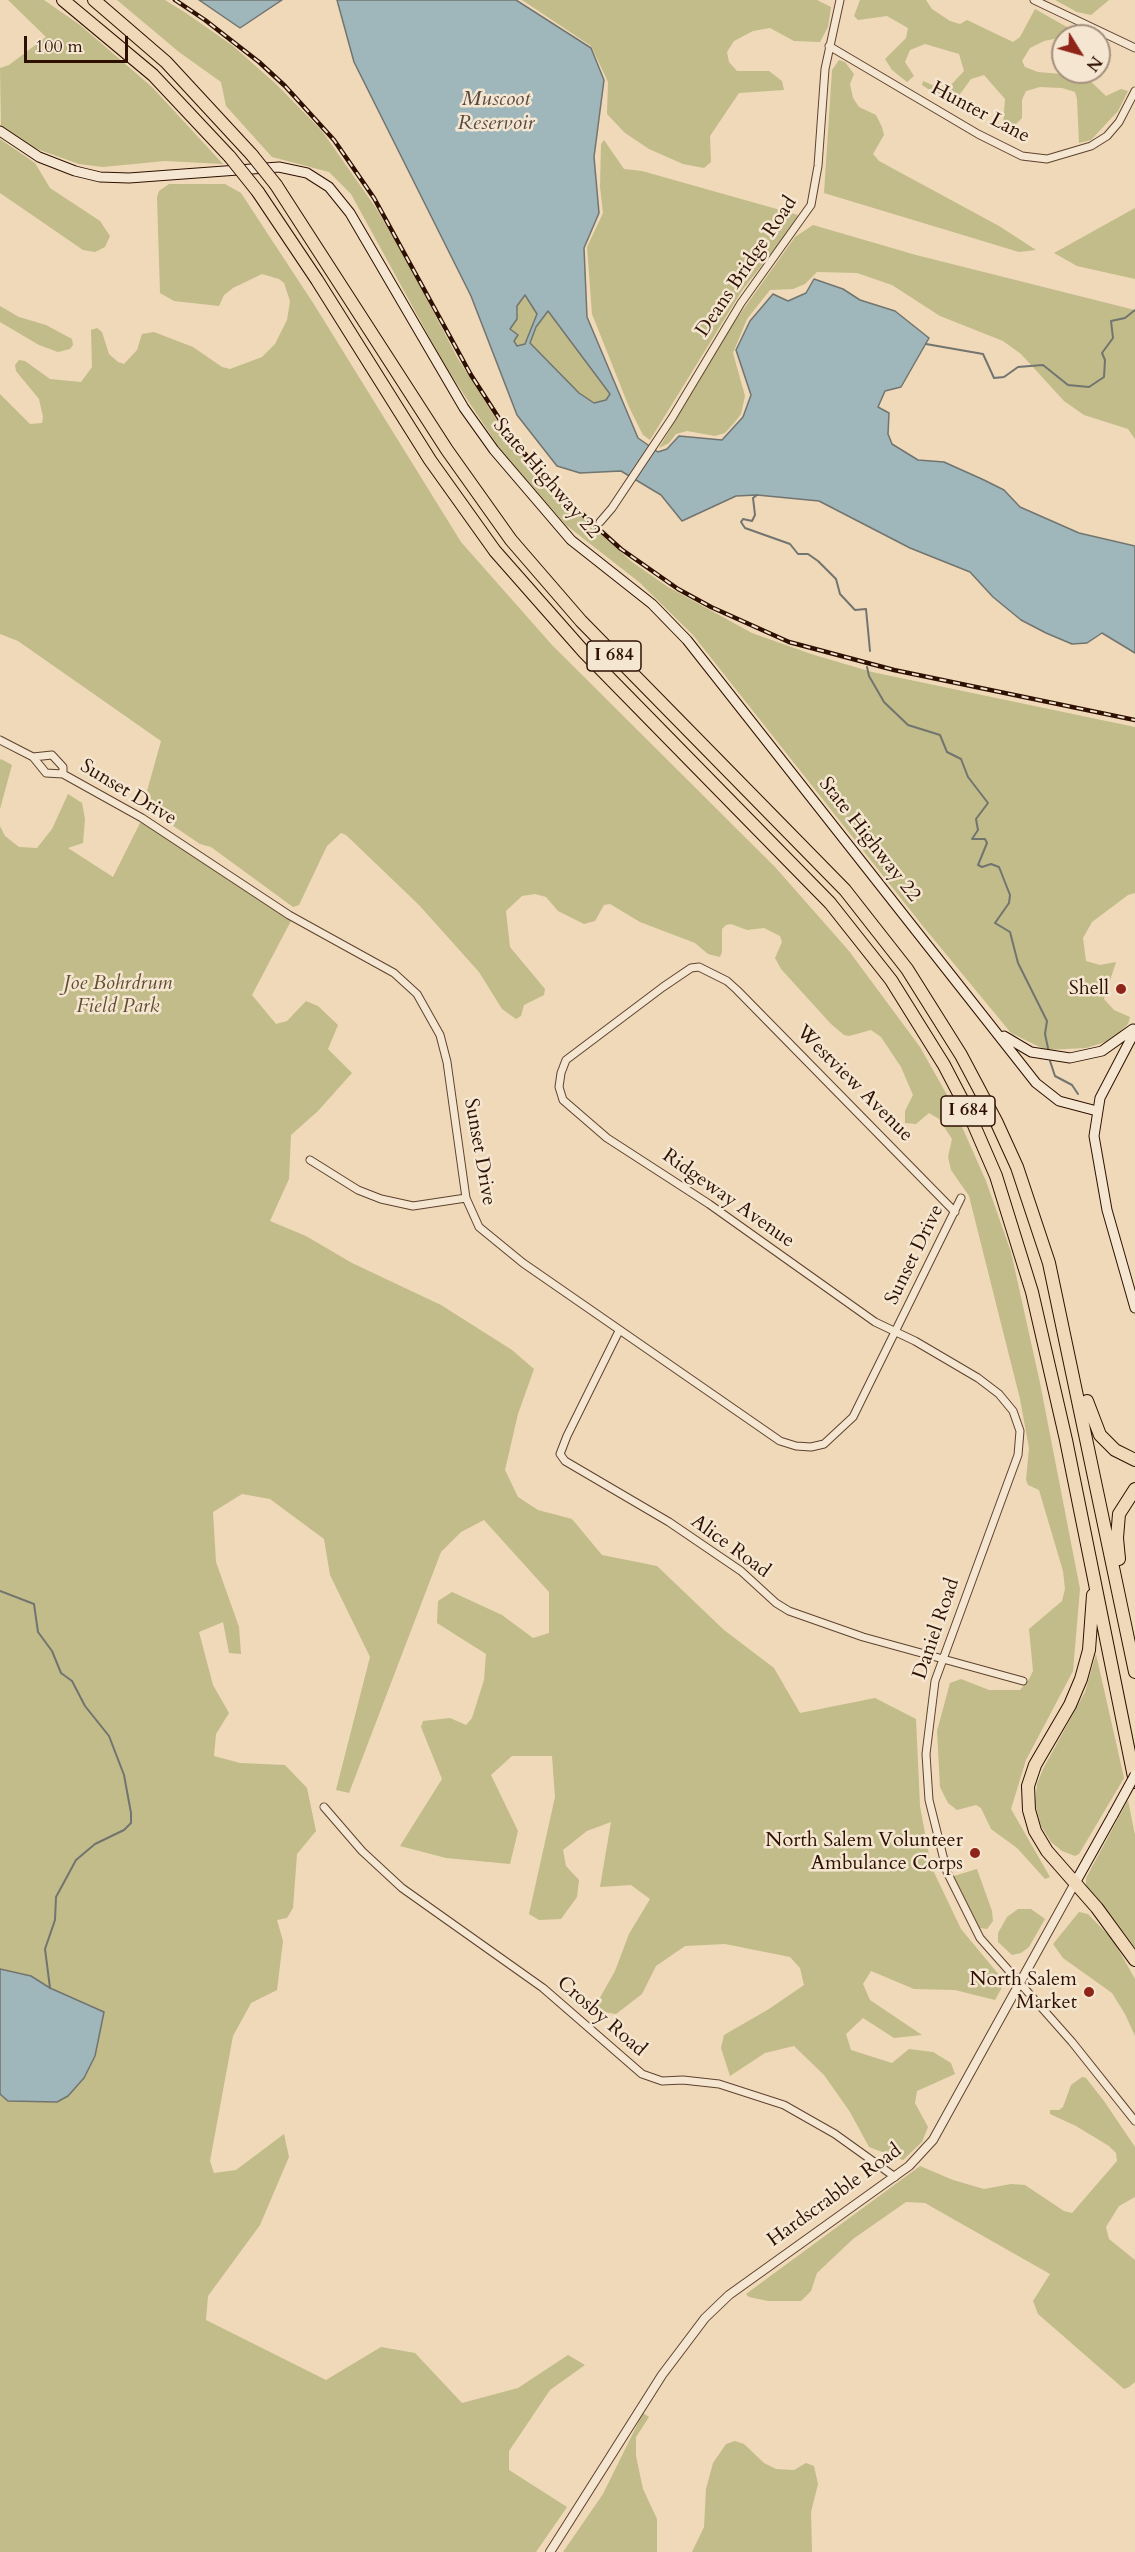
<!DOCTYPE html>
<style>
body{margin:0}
#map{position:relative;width:1135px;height:2552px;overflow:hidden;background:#efd9b8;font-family:Cardo,serif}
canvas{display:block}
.north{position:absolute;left:1051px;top:24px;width:60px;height:60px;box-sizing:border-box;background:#f5e6d1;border:2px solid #a5907d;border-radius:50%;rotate:127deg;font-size:16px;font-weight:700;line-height:24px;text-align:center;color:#2e1000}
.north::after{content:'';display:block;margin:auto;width:21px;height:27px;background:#8f2418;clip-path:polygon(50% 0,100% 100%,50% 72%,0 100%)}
.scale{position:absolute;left:24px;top:36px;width:104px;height:27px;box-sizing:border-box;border:3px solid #2e1000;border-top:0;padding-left:8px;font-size:18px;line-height:21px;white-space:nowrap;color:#2e1000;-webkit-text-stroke:4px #f5e6d1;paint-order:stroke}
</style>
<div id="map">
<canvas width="1135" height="2552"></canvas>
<div class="north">N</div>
<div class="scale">100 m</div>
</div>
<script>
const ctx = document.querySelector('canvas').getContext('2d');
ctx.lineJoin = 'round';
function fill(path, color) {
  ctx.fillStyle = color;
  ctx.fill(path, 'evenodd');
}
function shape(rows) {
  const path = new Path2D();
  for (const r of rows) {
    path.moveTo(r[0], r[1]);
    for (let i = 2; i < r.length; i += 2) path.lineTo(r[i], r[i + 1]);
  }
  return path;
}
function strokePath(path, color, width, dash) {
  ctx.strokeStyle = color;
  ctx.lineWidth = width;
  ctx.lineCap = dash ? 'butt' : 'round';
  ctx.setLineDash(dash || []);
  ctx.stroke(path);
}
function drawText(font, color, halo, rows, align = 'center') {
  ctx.font = font + ' Cardo,serif';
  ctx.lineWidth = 5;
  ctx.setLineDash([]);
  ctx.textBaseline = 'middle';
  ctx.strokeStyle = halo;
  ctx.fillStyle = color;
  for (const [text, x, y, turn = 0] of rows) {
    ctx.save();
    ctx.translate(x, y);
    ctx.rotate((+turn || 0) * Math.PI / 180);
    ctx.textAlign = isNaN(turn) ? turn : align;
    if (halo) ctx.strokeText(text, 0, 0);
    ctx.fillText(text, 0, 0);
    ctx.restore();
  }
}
const green = shape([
 [8,0,44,0,80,25,152,87,223,164,165,161,103,167,79,164,34,148,1,126,0,68,9,65,46,37],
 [117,0,165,0,186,13,233,46,276,84,322,131,376,208,408,263,458,359,505,433,553,492,632,562,668,587,752,633,811,654,872,672,1135,727,1135,893,1128,895,1092,922,1083,938,1086,961,1100,965,1116,962,1104,999,1114,1010,1130,1017,1128,1024,1112,1040,1086,1048,1046,1050,1011,1033,922,925,693,635,639,582,566,525,502,452,445,366,351,194,329,172,272,157,226,106,221,82,179,52],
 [522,0,817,0,831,7,828,27,820,42,794,41,770,28,753,31,734,41,727,52,729,62,737,71,769,71,782,81,784,90,739,93,710,136,711,162,704,168,683,164,649,149,625,133,607,114,608,82,591,46],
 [860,0,926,0,932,9,950,21,960,24,967,20,1013,42,1020,37,1035,9,1074,31,1073,35,1044,41,1030,48,1022,61,1025,67,1038,72,1085,76,1106,96,1121,89,1128,91,1118,111,1091,140,1079,143,1077,99,1075,92,1062,88,1040,87,1026,91,1022,100,1022,118,1011,129,1003,124,1005,99,984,75,971,79,952,105,922,85,923,81,937,87,950,86,964,71,959,54,925,44,910,50,905,62,914,76,907,82,892,70,885,59,906,38,908,28,887,16,858,20,854,16],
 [1055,0,1109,0,1091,15,1077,12],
 [839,60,845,62,854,74,850,84,853,98,859,107,876,115,882,127,884,135,873,154,879,161,999,226,1036,250,1019,252,824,193,832,70],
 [0,139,35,163,50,188,100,221,110,236,105,247,95,252,83,250,0,193],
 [604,140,624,169,642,171,798,215,787,234,743,289,650,440,643,435,629,407,592,314,587,247,603,213,600,187,601,144],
 [169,184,225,184,241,193,315,306,461,542,552,645,775,867,849,951,920,1047,951,1102,986,1181,1011,1252,1040,1383,1080,1589,1073,1671,1026,1760,1011,1809,1050,1877,1045,1879,1017,1848,991,1829,981,1808,976,1805,957,1810,948,1803,940,1787,937,1731,950,1683,961,1679,989,1690,1020,1690,1028,1681,1033,1671,1029,1629,1062,1601,1065,1589,1063,1571,1039,1490,1028,1485,1026,1480,1029,1448,1020,1399,969,1196,951,1170,948,1157,952,1139,939,1119,929,1113,916,1124,905,1123,905,1111,913,1095,901,1067,881,1037,871,1030,849,1036,844,1035,831,1024,781,969,775,958,782,942,780,936,764,928,747,930,731,924,726,925,722,929,722,952,720,957,708,954,695,943,640,922,610,904,604,905,595,921,584,924,558,911,546,897,535,894,522,896,506,911,510,947,545,989,544,995,524,1005,521,1016,516,1019,502,1009,479,972,419,905,346,835,341,833,327,846,299,905,293,907,211,847,200,844,166,821,144,802,161,741,18,641,0,634,0,394,30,424,42,423,43,417,39,399,16,371,15,365,19,360,25,361,50,379,81,382,92,367,91,330,97,328,102,332,109,354,118,362,124,364,137,350,142,334,154,332,193,347,222,367,230,369,262,357,275,344,287,320,290,301,284,283,279,279,262,274,233,288,224,295,219,306,174,301,160,293,157,197,159,191],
 [1135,208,1135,279,1077,266,1054,253],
 [813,225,916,255,1135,310,1135,439,1128,429,1084,415,1064,401,1021,354,1003,341,940,316,892,285,857,273,817,272,805,284,793,289,770,290,747,319,733,353,745,396,741,414,734,423,725,433,715,436,687,431,676,434,669,443,659,448,735,321,795,237],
 [525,295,537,314,525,344,517,346,510,329,518,312,517,306],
 [0,306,19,317,46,325,72,339,73,345,70,349,58,352,39,345,0,322],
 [548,311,610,394,606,400,594,403,579,393,530,343,536,327],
 [1,759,12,765,0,809,0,760],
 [68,794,82,803,85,819,83,843,68,848,113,877,141,821,292,919,252,995,276,1024,287,1021,306,1001,318,1006,338,1025,328,1049,352,1073,318,1111,291,1135,289,1179,270,1221,306,1236,352,1263,441,1305,512,1350,534,1369,518,1414,505,1470,518,1497,538,1510,572,1519,602,1555,657,1566,724,1630,774,1668,800,1713,875,1698,916,1719,920,1806,931,1866,961,1929,1005,1982,995,2000,955,1990,914,1989,871,1971,863,1984,870,2000,922,2035,894,2038,863,2018,846,2034,851,2050,892,2063,909,2049,933,2052,951,2063,955,2074,917,2091,915,2103,928,2127,922,2142,903,2160,869,2147,850,2112,824,2075,794,2046,765,2053,730,2076,721,2048,724,2035,769,2009,804,1985,800,1968,790,1957,725,1944,685,1946,656,1966,642,1994,616,2014,593,2010,615,1971,629,1934,650,1899,631,1885,600,1887,611,1822,587,1831,563,1850,566,1866,579,1880,577,1897,561,1919,539,1920,529,1914,555,1797,552,1756,512,1756,491,1775,518,1831,510,1864,446,1858,400,1846,442,1779,421,1727,423,1721,450,1718,466,1725,472,1718,484,1680,486,1654,437,1623,438,1601,452,1592,502,1615,533,1638,549,1633,549,1592,484,1520,461,1532,441,1552,349,1793,336,1790,370,1657,330,1575,324,1539,270,1499,242,1494,213,1512,216,1562,239,1627,241,1654,229,1653,223,1622,199,1632,213,1685,229,1713,216,1734,214,1756,240,1763,285,1765,307,1788,316,1831,297,1854,293,1908,287,1918,277,1920,283,1941,277,1990,251,2003,233,2036,210,2161,214,2173,236,2170,284,2134,289,2157,260,2225,208,2296,206,2320,326,2380,381,2347,415,2353,462,2403,518,2388,568,2355,585,2365,550,2390,509,2451,509,2470,567,2507,536,2552,0,2552,0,826,5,836,19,847,37,848,52,829],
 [1096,1654,1124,1778,1079,1854,1075,1856,1062,1851,1051,1842,1041,1826,1035,1803,1037,1784,1043,1769,1085,1692],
 [1128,1800,1135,1835,1135,1951,1113,1919,1086,1889,1086,1878],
 [977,1869,992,1911,993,1921,987,1929,980,1928,954,1876],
 [1018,1909,1031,1909,1045,1919,1029,1947,1021,1953,1012,1955,998,1942,998,1933,1007,1917],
 [1079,1912,1088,1914,1113,1940,1135,1979,1135,2036,1125,2014,1112,1993,1063,1958,1053,1944],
 [1082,2077,1086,2078,1104,2101,1135,2147,1135,2197,1119,2206,1106,2227,1109,2239,1135,2260,1135,2382,1129,2387,1124,2389,1038,2314,1033,2301,1050,2274,925,2203,906,2202,853,2239,817,2273,811,2291,801,2301,768,2301,749,2297,746,2294,920,2166,953,2180,984,2189,1011,2184,1025,2185,1064,2211,1072,2213,1117,2161,1116,2153,1109,2146,1076,2126,1050,2114,1050,2110,1059,2110,1063,2107,1071,2085],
 [643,2413,649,2417,636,2437,636,2456,643,2489,657,2519,657,2552,563,2552,603,2494],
 [735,2441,744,2444,764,2463,776,2469,794,2470,806,2463,814,2466,818,2484,811,2512,812,2552,692,2552,704,2527,706,2489,713,2463,726,2444]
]);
const water = shape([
 [199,0,282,0,240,28,199,0],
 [337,0,516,0,591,48,604,80,594,157,599,213,584,248,587,317,638,438,658,452,667,449,679,436,722,440,743,417,751,395,736,350,750,321,773,294,788,301,806,293,814,279,843,289,860,300,895,311,929,338,901,387,885,391,878,407,889,413,888,434,892,444,918,460,944,462,984,480,1004,490,1020,507,1079,533,1135,546,1135,653,1102,633,1087,643,1072,644,1046,633,1021,620,993,597,970,572,910,548,819,501,757,495,736,496,682,521,661,495,621,471,580,473,557,466,517,415,471,296,354,62,337,0],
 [525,295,537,314,525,344,517,346,514,341,518,335,510,329,517,319,517,306,525,295],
 [548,311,610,394,606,400,594,403,579,393,530,343,536,327,548,311],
 [0,1969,31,1976,50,1988,104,2012,95,2056,84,2078,68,2096,57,2102,8,2101,0,2094,0,1969]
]);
const stream = shape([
 [926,344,983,354,994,378,1004,377,1018,367,1043,365,1068,385,1089,387,1104,377,1105,360,1102,353,1113,338,1111,321,1125,318,1135,310],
 [757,495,753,498,755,515,752,521,743,519,741,522,745,528,790,544,798,554,808,554,818,561,836,579,840,594,855,610,866,609,870,651],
 [867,667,869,676,884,702,908,725,940,735,947,752,961,759,968,777,988,803,976,819,978,830,972,839,985,839,987,843,978,865,982,867,991,864,999,867,1010,895,1009,903,995,923,1010,932,1018,963,1047,1021,1045,1034,1049,1053],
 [1050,1061,1055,1076,1072,1085,1078,1094],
 [0,1591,34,1604,38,1632,52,1651,61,1673,72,1681,85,1706,109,1736,124,1775,131,1813,131,1823,124,1830,95,1844,76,1860,56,1897,55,1920,45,1949,50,1988]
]);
const minor = shape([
 [1034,0,1135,48],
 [829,46,978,134,1022,156,1047,159,1091,146,1107,136,1119,122,1135,91],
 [600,522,612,508,672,418,741,303,811,205,818,166,825,69,840,0],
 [0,740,33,757,52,755,63,767,63,774,142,818,289,915,394,973,417,994,440,1035,447,1062,466,1198,479,1227,523,1263,780,1441,796,1446,811,1447,824,1444,853,1417,961,1198],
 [33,757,46,773,63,774],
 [310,1160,358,1190,381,1199,413,1206,466,1198],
 [955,1212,737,990,727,981,699,967,691,968,663,987,566,1060,561,1073,559,1087,563,1100,607,1138,709,1204,875,1322,915,1341,978,1378,999,1394,1013,1411,1020,1431,1018,1455,935,1681,926,1754,929,1800,947,1872,980,1938,1072,2042,1135,2121],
 [619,1331,567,1436,560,1454,565,1461,669,1522,741,1571,776,1603,789,1611,863,1637,1023,1681],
 [324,1807,362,1851,402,1888,543,1988,642,2074,662,2081,683,2080,719,2084,784,2105,835,2134,895,2177]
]);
const tertiary = shape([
 [550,2552,662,2375,705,2318,729,2295,909,2166,933,2140,1075,1883]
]);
const secondary = shape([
 [0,131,39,157,75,171,100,177,129,178,279,167,307,173,329,187,350,213,464,408,494,450,571,540,652,604,687,640,1036,1083,1059,1101,1097,1111],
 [1135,1031,1100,1098,1094,1136,1107,1210,1135,1308],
 [1004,1036,1031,1052,1070,1058,1102,1051,1133,1029],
 [1075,1883,1113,1815]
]);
const motorway = shape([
 [63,0,153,75,230,157],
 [94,0,166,62,252,155],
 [276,185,447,450,511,540,581,621,845,890,907,969,961,1055,996,1121,1017,1167,1049,1263,1135,1672],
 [258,192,317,280,430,460,495,551,584,652,830,903,891,980,944,1065,967,1109,996,1176,1032,1292,1066,1440,1135,1782],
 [1087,1401,1100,1435,1115,1450,1135,1460],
 [1119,1559,1117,1538,1119,1514,1135,1489],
 [1093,1595,1089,1650,1081,1679,1070,1705,1035,1765,1028,1786,1029,1810,1035,1831,1047,1851,1097,1908,1135,1960]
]);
const rail = shape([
 [175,0,205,20,259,62,285,86,334,140,374,198,471,375,511,437,552,487,621,549,678,589,711,607,789,642,894,670,1135,720]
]);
const secondaryBridge = shape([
 [1113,1815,1135,1775]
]);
const motorwayBridge = shape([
 [252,155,276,185],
 [230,157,258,192]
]);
const markers = [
 [1121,989,6,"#8f2418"],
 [975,1853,6,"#8f2418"],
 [1089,1992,6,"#8f2418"]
];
const shields = [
 [614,656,54],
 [968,1111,54]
];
const shieldNames = [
 ["I 684",614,656],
 ["I 684",968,1111]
];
const streetNames = [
 ["Hunter Lane",980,113,28],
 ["Deans Bridge Road",747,267,-56],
 ["State Highway 22",546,479,49],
 ["Sunset Drive",128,793,31],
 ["State Highway 22",869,840,52],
 ["Westview Avenue",854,1084,45],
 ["Sunset Drive",479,1152,80],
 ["Ridgeway Avenue",728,1199,35],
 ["Sunset Drive",915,1255,-64],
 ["Alice Road",730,1547,36],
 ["Daniel Road",937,1629,-71],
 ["Crosby Road",601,2017,41],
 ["Hardscrabble Road",835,2196,-36]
];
const parkNames = [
 ["Joe Bohrdrum",118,984],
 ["Field Park",118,1007]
];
const poiNames = [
 ["Shell",1109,989],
 ["North Salem Volunteer",963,1841],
 ["Ambulance Corps",963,1864],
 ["North Salem",1077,1980],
 ["Market",1077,2003]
];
const waterNames = [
 ["Muscoot",496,100],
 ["Reservoir",496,124]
];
fill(green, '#c1bc89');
fill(water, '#9fb7ba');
strokePath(water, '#727470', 1.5);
strokePath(stream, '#727470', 2);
strokePath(minor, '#5e422e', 9);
strokePath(tertiary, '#5e422e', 10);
strokePath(secondary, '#2e1000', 11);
strokePath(motorway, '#2e1000', 14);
strokePath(minor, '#f5e6d1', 7);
strokePath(tertiary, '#f5e6d1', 8);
strokePath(secondary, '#f5e6d1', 9);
strokePath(motorway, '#efd9b8', 12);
strokePath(rail, '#2e1000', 4.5);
strokePath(rail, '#f5e6d1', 2, [7]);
strokePath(secondaryBridge, '#2e1000', 11, []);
strokePath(motorwayBridge, '#2e1000', 14, []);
strokePath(secondaryBridge, '#f5e6d1', 9);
strokePath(motorwayBridge, '#efd9b8', 12);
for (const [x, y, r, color] of markers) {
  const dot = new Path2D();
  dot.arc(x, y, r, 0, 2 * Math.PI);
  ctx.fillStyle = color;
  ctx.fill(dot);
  strokePath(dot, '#f5e6d1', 2);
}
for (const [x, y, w] of shields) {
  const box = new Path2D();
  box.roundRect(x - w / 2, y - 15, w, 30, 4.5);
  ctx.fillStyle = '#f5e6d1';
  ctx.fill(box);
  strokePath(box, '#2e1000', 1.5);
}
drawText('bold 18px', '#2e1000', null, shieldNames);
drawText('20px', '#2e1000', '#f5e6d1', streetNames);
drawText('italic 20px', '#614c30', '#f5e6d1', parkNames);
drawText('20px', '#2e1000', '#f5e6d1', poiNames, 'right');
drawText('italic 21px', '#564a41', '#f5e6d1', waterNames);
</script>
